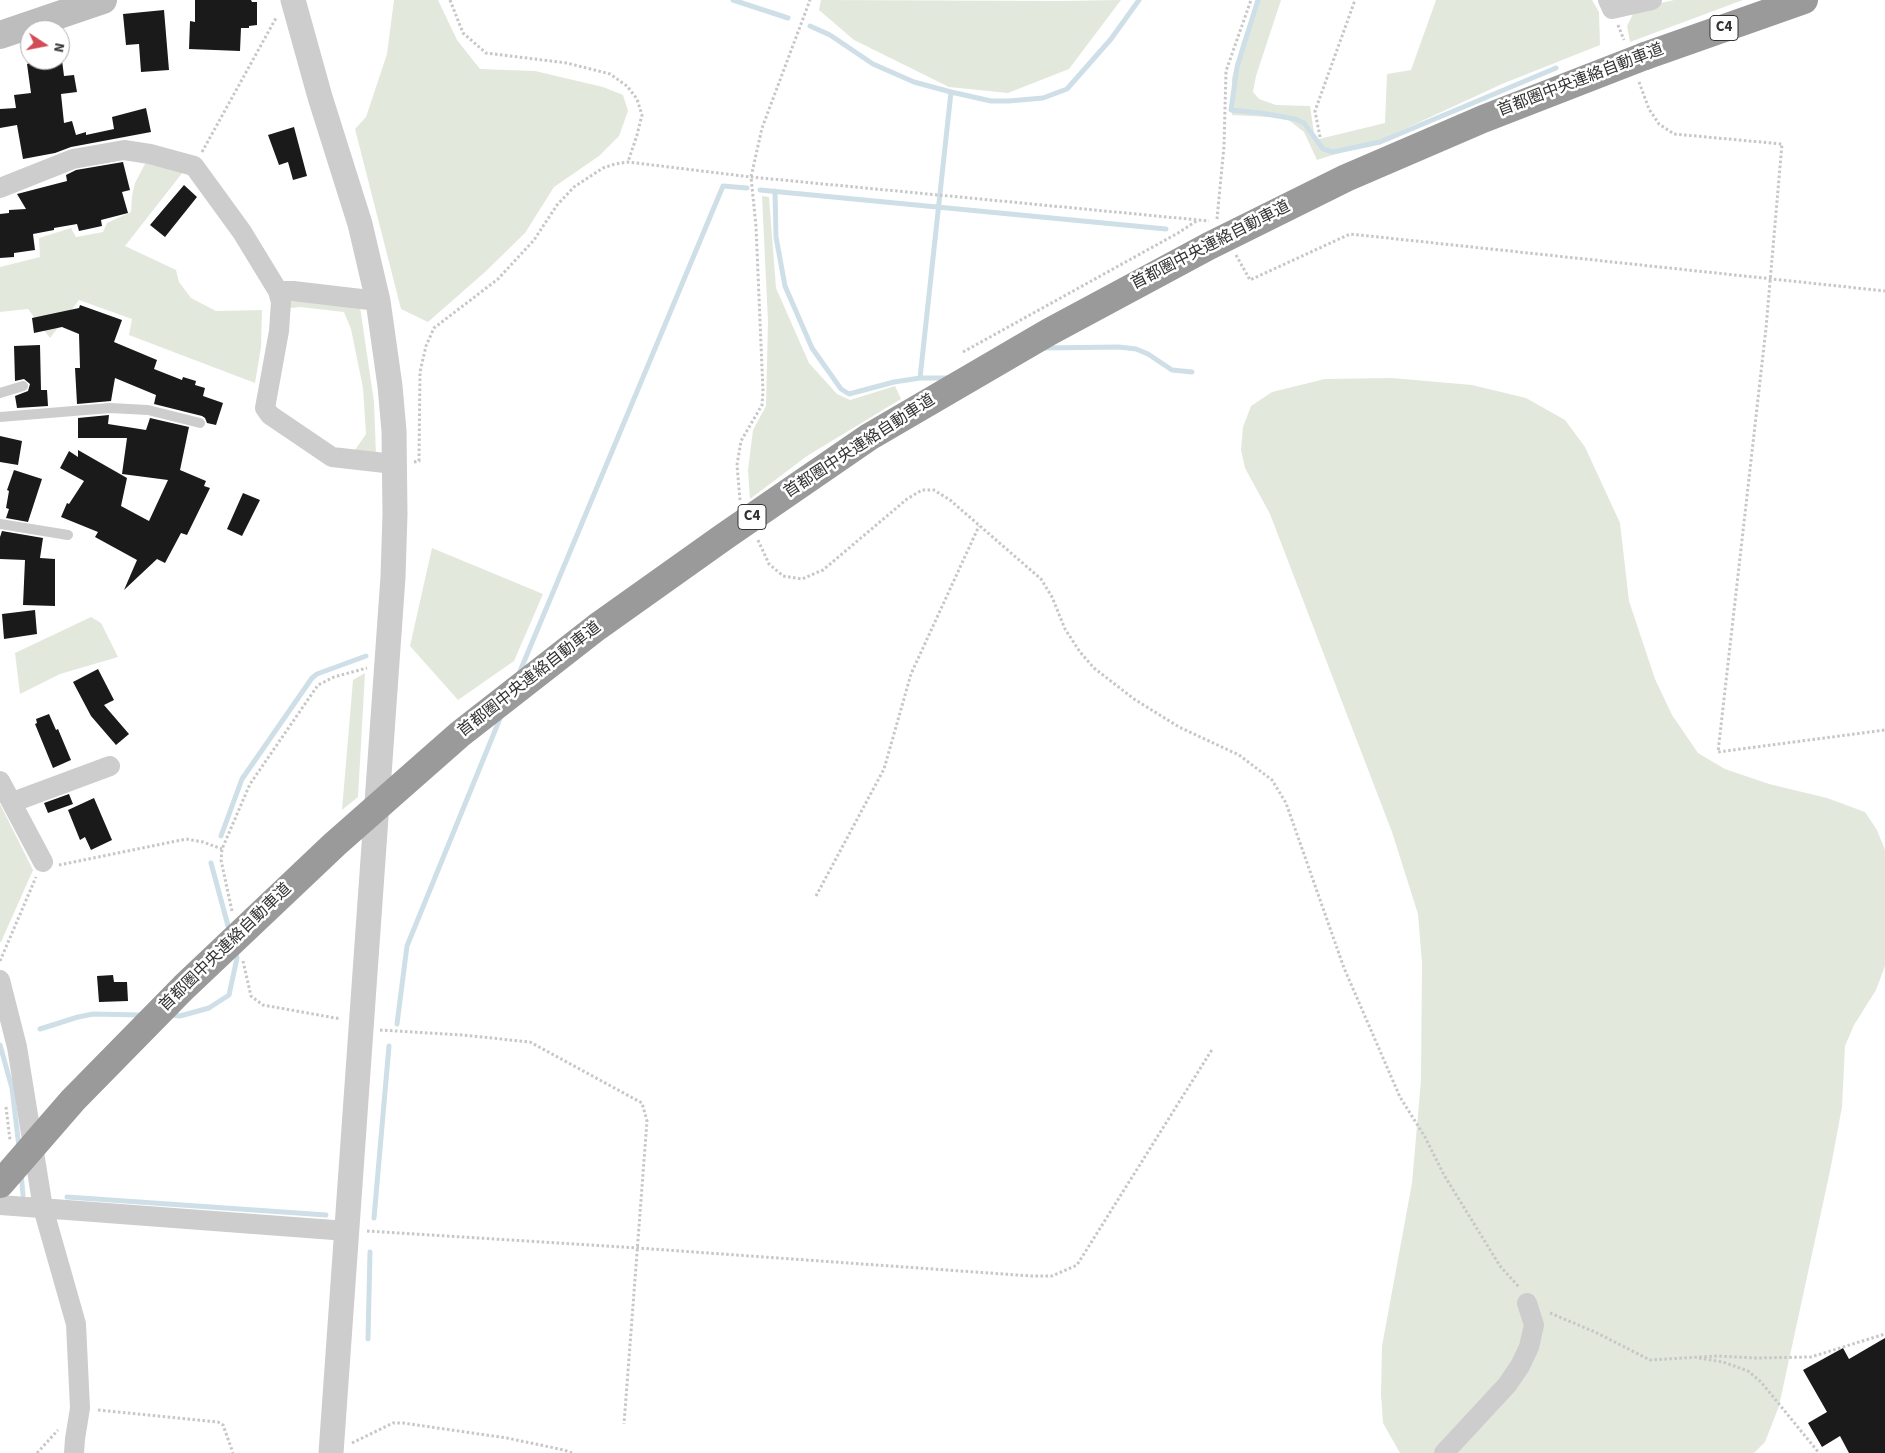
<!DOCTYPE html>
<meta charset="utf-8">
<style>
body{margin:0}
#map{position:relative;width:1885px;height:1453px;overflow:hidden;background:#fff;font-family:"Source Sans 3",sans-serif}
canvas{display:block}
.north{position:absolute;left:20px;top:20px;width:50px;height:50px;box-sizing:border-box;background:#fff;border:1px solid #adadad;border-radius:50%;rotate:101deg;font-size:14px;font-weight:700;line-height:20px;text-align:center;color:#333}
.north::after{content:'';display:block;margin:auto;width:18px;height:22px;background:#d24c55;clip-path:polygon(50% 0,100% 100%,50% 72%,0 100%)}
</style>
<div id="map">
<canvas width="1885" height="1453"></canvas>
<div class="north">N</div>
</div>
<script>
const ctx = document.querySelector('canvas').getContext('2d');
ctx.lineJoin = 'round';
function fill(path, color) {
  ctx.fillStyle = color;
  ctx.fill(path, 'evenodd');
}
function shape(rows) {
  const path = new Path2D();
  for (const r of rows) {
    path.moveTo(r[0], r[1]);
    for (let i = 2; i < r.length; i += 2) path.lineTo(r[i], r[i + 1]);
  }
  return path;
}
function strokePath(path, color, width, dash) {
  ctx.strokeStyle = color;
  ctx.lineWidth = width;
  ctx.lineCap = dash ? 'butt' : 'round';
  ctx.setLineDash(dash || []);
  ctx.stroke(path);
}
function drawText(font, color, halo, rows, align = 'center') {
  ctx.font = font + ' "Source Sans 3","Noto Sans JP",sans-serif';
  ctx.lineWidth = 5;
  ctx.setLineDash([]);
  ctx.textBaseline = 'middle';
  ctx.strokeStyle = halo;
  ctx.fillStyle = color;
  for (const [text, x, y, turn = 0] of rows) {
    ctx.save();
    ctx.translate(x, y);
    ctx.rotate((+turn || 0) * Math.PI / 180);
    ctx.textAlign = isNaN(turn) ? turn : align;
    if (halo) ctx.strokeText(text, 0, 0);
    ctx.fillText(text, 0, 0);
    ctx.restore();
  }
}
const green = shape([
 [394,0,438,0,457,40,480,69,535,71,603,87,623,95,628,111,619,136,599,156,554,187,525,233,485,272,428,322,401,309,355,129,366,117,387,54],
 [821,0,1060,1,1121,0,1069,69,1008,93,949,87,854,40,819,10],
 [1257,0,1281,0,1256,76,1253,92,1259,99,1276,105,1310,106,1315,140,1385,123,1387,74,1411,70,1436,0,1592,0,1599,12,1600,45,1502,84,1385,138,1317,160,1304,132,1286,118,1232,115,1232,78,1242,42],
 [1674,0,1743,0,1630,42,1627,26,1634,12,1643,7],
 [146,162,183,172,125,246,176,270,179,282,191,298,216,311,262,310,261,347,255,383,129,335,132,319,79,300,50,338,28,309,0,312,0,267,40,257,39,238,71,228,76,237,103,232,107,223,131,212,132,196,135,183],
 [762,196,769,197,776,288,809,363,837,394,850,400,895,386,901,399,807,456,750,499,748,470,753,430,766,406,768,322],
 [293,296,360,307,374,402,376,455,355,450,366,434,363,388,351,329,344,312,300,307,292,308,287,305],
 [1392,378,1472,385,1526,398,1565,420,1585,447,1620,523,1629,601,1655,679,1672,715,1698,753,1725,769,1769,784,1827,798,1865,812,1877,830,1885,850,1885,966,1876,990,1854,1025,1845,1046,1842,1107,1830,1171,1779,1406,1765,1442,1754,1453,1400,1453,1383,1423,1381,1394,1382,1346,1412,1183,1421,1080,1422,963,1418,914,1392,832,1270,514,1245,468,1241,450,1243,427,1251,406,1272,392,1325,379],
 [432,548,543,594,514,661,458,700,410,646],
 [91,617,101,623,118,657,60,674,20,694,15,653],
 [365,673,358,797,342,810,353,680],
 [0,804,33,870,1,942,0,942]
]);
const stream = shape([
 [733,0,788,18],
 [1258,0,1237,67,1231,110,1261,113,1295,119,1304,123,1323,149,1333,152,1380,142,1556,68],
 [810,26,830,35,873,64,914,82,951,92,991,101,1009,101,1043,98,1067,89,1111,39,1139,0],
 [760,190,1166,229],
 [775,191,776,237,785,286,812,348,841,389,849,394,894,382,920,378,949,378],
 [1041,348,1119,347,1136,349,1148,354,1172,370,1192,372],
 [920,378,951,92],
 [518,676,723,186,747,188],
 [221,836,242,779,312,678,317,674,366,656],
 [211,863,230,933],
 [170,1015,180,1016,209,1008,229,995,237,958,235,950],
 [397,1024,407,946,501,716],
 [40,1029,78,1017,93,1014,142,1015],
 [0,1045,12,1088,19,1147],
 [21,1173,23,1195],
 [67,1197,326,1215],
 [374,1218,389,1046],
 [368,1339,370,1252]
]);
const building = shape([
 [195,0,251,0,252,2,257,2,257,25,249,26,249,28,241,28,240,51,189,49,190,21,195,22],
 [164,10,169,70,141,72,139,44,126,45,123,14],
 [32,60,62,60,64,76,74,75,77,92,61,94,64,123,72,121,76,135,86,132,86,135,114,129,112,117,146,108,151,132,71,147,55,153,23,159,17,125,0,128,0,109,16,108,14,95,31,93,27,64,32,62],
 [294,127,307,176,293,180,288,162,279,165,268,135],
 [123,162,130,190,122,192,128,213,101,220,102,226,79,231,77,224,54,228,54,230,33,234,35,250,14,253,14,257,0,258,0,214,9,213,9,210,26,209,17,194,67,181,66,175,76,170],
 [184,185,197,197,165,237,150,225],
 [80,305,122,320,114,342,157,360,154,369,182,380,183,377,196,381,195,385,205,388,203,396,223,403,216,425,207,423,205,418,202,416,154,404,156,395,115,378,111,401,77,404,75,368,80,368,79,334,62,327,34,333,32,318,79,308],
 [40,345,41,390,47,390,48,406,17,408,15,396,28,391,30,384,24,379,15,381,14,346],
 [109,415,108,424,146,430,150,418,189,427,180,470,206,481,204,486,210,488,187,535,181,533,165,563,157,559,124,590,137,560,95,537,98,532,61,517,67,503,69,504,84,481,60,468,69,451,78,457,78,450,127,478,121,506,149,521,168,480,122,474,127,438,78,438,78,418],
 [0,436,22,441,18,465,0,462],
 [14,470,42,479,28,522,6,518,9,509,6,508,9,491,7,490],
 [243,493,260,500,242,536,227,529],
 [2,531,43,538,40,558,55,559,55,606,23,605,25,560,0,559,0,537],
 [35,610,37,634,4,639,2,614],
 [98,669,114,700,104,705,129,734,116,745,91,716,73,682],
 [49,714,56,730,58,729,71,760,53,768,35,724,37,723,36,719],
 [69,794,73,804,48,813,44,803],
 [94,798,112,840,91,850,85,837,80,840,68,810],
 [113,975,114,982,127,982,128,1001,99,1002,97,976],
 [1885,1338,1885,1453,1849,1453,1840,1436,1822,1447,1808,1423,1827,1412,1803,1370,1843,1348,1849,1359]
]);
const path = shape([
 [450,0,463,33,486,53,567,63,610,74,627,86,637,99,642,115,637,135,628,162],
 [1618,25,1624,40],
 [1639,82,1649,109,1659,124,1674,134,1782,144,1766,328,1718,752,1885,730],
 [1320,137,1315,111,1355,0],
 [202,152,276,18],
 [1217,219,1224,146,1226,71,1251,0],
 [1236,255,1250,280,1350,234,1885,291],
 [963,352,1178,233,1198,220],
 [414,462,419,461,420,372,426,346,434,328,498,279,534,240,557,205,574,187,603,168,615,164,628,162,751,177,1209,221],
 [740,500,737,465,741,441,762,405,763,392,756,226,751,177,762,128,810,0],
 [758,540,769,564,783,576,802,579,823,570,907,499,922,490,934,490,950,500,1041,579,1052,597,1065,629,1080,652,1094,668,1134,699,1179,727,1239,755,1272,780,1286,803,1344,968,1400,1097,1425,1137,1444,1175,1500,1266,1519,1287],
 [59,865,186,839,203,842,222,849],
 [816,896,884,769,911,674,979,526],
 [232,911,221,860,222,849,250,784,318,685,334,677,367,668],
 [0,961,36,877],
 [243,961,251,996,263,1005,341,1019],
 [380,1030,462,1035,530,1042,642,1103,647,1121,624,1424],
 [6,1107,10,1140],
 [367,1231,638,1248,1031,1276,1052,1276,1077,1265,1213,1048],
 [1550,1313,1595,1332,1650,1360,1717,1356,1755,1358,1811,1357,1885,1334],
 [1699,1358,1723,1362,1748,1371,1761,1382,1819,1453],
 [98,1410,218,1422,223,1425,233,1453],
 [352,1443,393,1423,403,1423,507,1438,564,1450,572,1453],
 [37,1453,58,1430]
]);
const service = shape([
 [0,393,23,386],
 [0,417,110,408,148,410,200,423],
 [0,524,68,535]
]);
const minor = shape([
 [1608,0,1612,9,1652,0],
 [0,188,73,159,124,150,150,154,194,166,242,232,278,291,281,302,279,331,265,408,270,415,332,457,394,464],
 [278,291,293,291,378,301],
 [0,781,43,862],
 [13,802,110,766],
 [0,980,17,1047,43,1208,76,1324,80,1408,75,1439,74,1453],
 [0,1205,347,1231],
 [1444,1453,1507,1385,1520,1366,1529,1347,1534,1325,1527,1303]
]);
const tertiary = shape([
 [293,0,320,97,360,224,378,301,390,386,394,431,395,514,393,577,331,1453]
]);
const secondary = shape([
 [0,35,103,0]
]);
const motorway = shape([
 [1645,56,1804,0]
]);
const motorwayBridge = shape([
 [0,1184,73,1100,184,987,335,844,460,734,597,627,725,536,869,437,1049,332,1209,246,1346,178,1483,119,1645,56]
]);
const shields = [
 [1724,28,28],
 [752,517,28]
];
const shieldNames = [
 ["C4",1724,28],
 ["C4",752,517]
];
const streetNames = [
 ["首都圏中央連絡自動車道",1581,81,-21],
 ["首都圏中央連絡自動車道",1211,246,-27],
 ["首都圏中央連絡自動車道",860,447,-33],
 ["首都圏中央連絡自動車道",530,680,-38],
 ["首都圏中央連絡自動車道",226,948,-44]
];
fill(green, '#e3e8dd');
strokePath(stream, '#cfdfe8', 5);
fill(building, '#1a1a1a');
strokePath(path, '#c7c7c7', 3, [2.5, 2.5]);
strokePath(service, '#cdcdcd', 10);
strokePath(minor, '#cdcdcd', 20);
strokePath(tertiary, '#cdcdcd', 25);
strokePath(secondary, '#bdbdbd', 28);
strokePath(motorway, '#9a9a9a', 28);
strokePath(motorwayBridge, '#9a9a9a', 28);
for (const [x, y, w] of shields) {
  const box = new Path2D();
  box.roundRect(x - w / 2, y - 12.5, w, 25, 4);
  ctx.fillStyle = '#fff';
  ctx.fill(box);
  strokePath(box, '#333', 1);
}
drawText('bold 15px', '#333', null, shieldNames);
drawText('16px', '#333', '#fff', streetNames);
</script>
